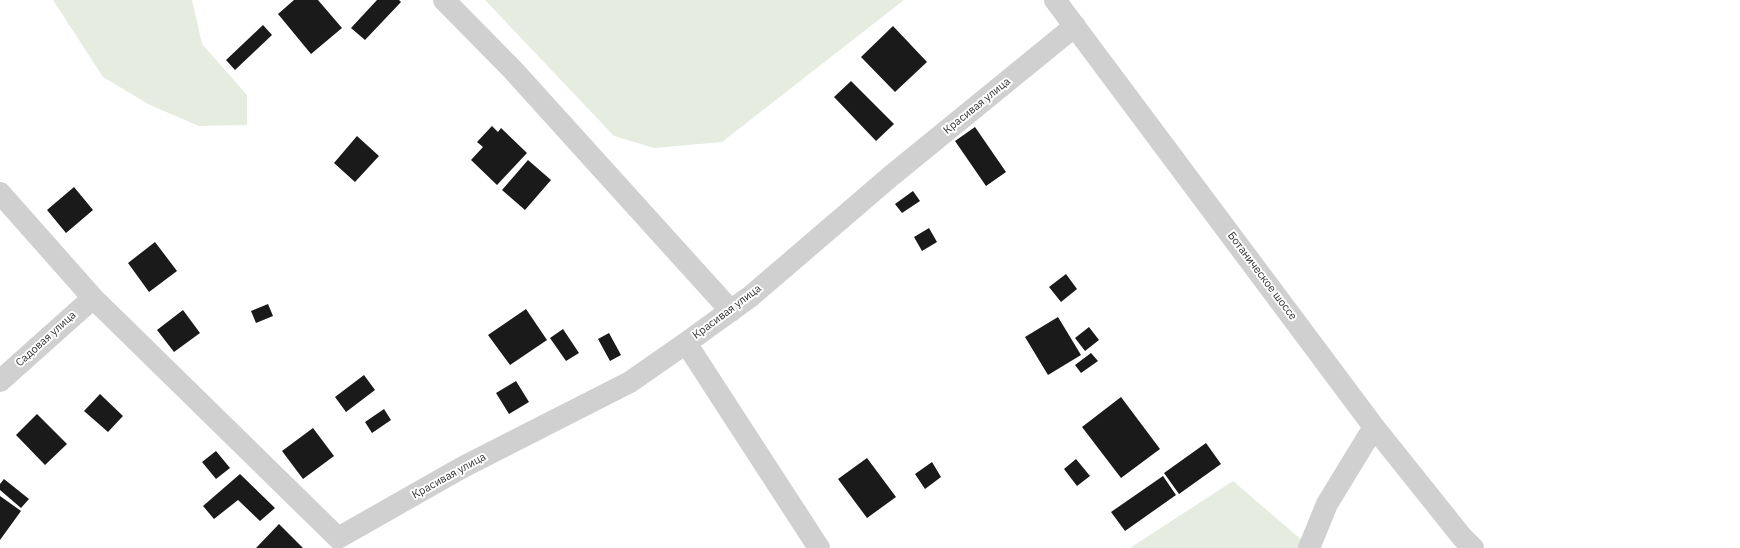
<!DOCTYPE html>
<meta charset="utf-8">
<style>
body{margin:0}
canvas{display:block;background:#fff}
</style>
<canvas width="1740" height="548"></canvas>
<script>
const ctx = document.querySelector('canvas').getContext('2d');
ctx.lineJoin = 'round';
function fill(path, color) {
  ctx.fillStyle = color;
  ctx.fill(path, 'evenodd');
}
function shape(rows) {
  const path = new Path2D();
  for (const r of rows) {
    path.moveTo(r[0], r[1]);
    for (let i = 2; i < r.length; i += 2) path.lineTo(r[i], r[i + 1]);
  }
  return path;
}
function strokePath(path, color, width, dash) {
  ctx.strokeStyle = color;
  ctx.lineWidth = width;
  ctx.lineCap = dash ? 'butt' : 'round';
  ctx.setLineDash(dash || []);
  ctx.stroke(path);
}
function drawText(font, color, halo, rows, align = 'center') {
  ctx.font = font + ' "IBM Plex Sans",sans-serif';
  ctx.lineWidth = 4;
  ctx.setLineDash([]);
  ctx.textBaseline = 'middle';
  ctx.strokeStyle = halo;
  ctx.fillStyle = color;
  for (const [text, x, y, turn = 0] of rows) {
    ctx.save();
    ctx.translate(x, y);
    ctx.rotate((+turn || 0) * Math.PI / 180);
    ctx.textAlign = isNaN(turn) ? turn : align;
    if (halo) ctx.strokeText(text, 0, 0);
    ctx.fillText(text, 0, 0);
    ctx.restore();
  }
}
const green = shape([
 [53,0,192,0,202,44,247,95,247,125,199,126,150,105,103,77],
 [485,0,904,0,722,142,654,148,614,136],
 [1233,481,1311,548,1130,548]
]);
const building = shape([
 [294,0,318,0,342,28,311,54,278,14],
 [377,0,399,0,401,2,365,40,351,28],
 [263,25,272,35,235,70,226,60],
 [893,26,927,62,895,92,861,57],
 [851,81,894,124,876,141,834,97],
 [492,126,498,132,501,128,527,153,497,185,471,160,483,147,477,142],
 [975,127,1006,172,986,186,955,141],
 [357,136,379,156,355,182,334,163],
 [528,160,551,180,525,210,502,190],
 [74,187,93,210,66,233,47,210],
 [913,191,920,201,902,213,895,204],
 [929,228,937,242,922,251,914,237],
 [155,242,177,271,149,292,128,263],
 [1066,274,1077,289,1061,302,1049,287],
 [268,304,273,316,256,323,251,311],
 [526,309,547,340,510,365,488,335],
 [183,310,200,333,174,352,157,330],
 [1058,317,1081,355,1048,375,1025,337],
 [1089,327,1099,340,1085,351,1075,338],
 [563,329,579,353,566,361,550,338],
 [609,333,621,355,610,361,598,339],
 [1091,353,1098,361,1081,373,1075,365],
 [364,375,375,390,346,412,335,397],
 [516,381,529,402,509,414,496,393],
 [100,394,123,416,108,432,84,411],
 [1121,397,1160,449,1121,478,1082,427],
 [384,409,391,420,372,433,365,422],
 [37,414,67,444,45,465,16,435],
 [313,428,334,456,303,479,282,451],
 [1206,443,1221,464,1179,494,1164,473],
 [216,451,230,468,216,479,202,462],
 [867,458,896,497,867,518,838,479],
 [1076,459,1090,476,1077,486,1064,469],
 [932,462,941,477,925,489,915,474],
 [240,474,275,508,260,521,238,500,214,519,203,506],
 [1163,476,1176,495,1125,531,1111,512],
 [4,479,29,499,21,508,0,490,0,484],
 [0,496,21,511,0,540],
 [279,524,303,548,256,548]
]);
const minor = shape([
 [444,0,512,69,731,311],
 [1055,0,1374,427,1462,537,1473,548],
 [0,193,93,298,338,538],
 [686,343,819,548],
 [0,381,93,298],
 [338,538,463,467,630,382,686,343,751,296,891,176,1075,26],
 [1309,548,1327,504,1374,427]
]);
const streetNames = [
 ["Красивая улица",977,106,-39],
 ["Ботаническое шоссе",1262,276,53],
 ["Красивая улица",727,312,-37],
 ["Садовая улица",46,339,-42],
 ["Красивая улица",449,476,-29]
];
fill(green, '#e6ecdf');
fill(building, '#1a1a1a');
strokePath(minor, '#d0d0d0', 22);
drawText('11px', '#333', '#fff', streetNames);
</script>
